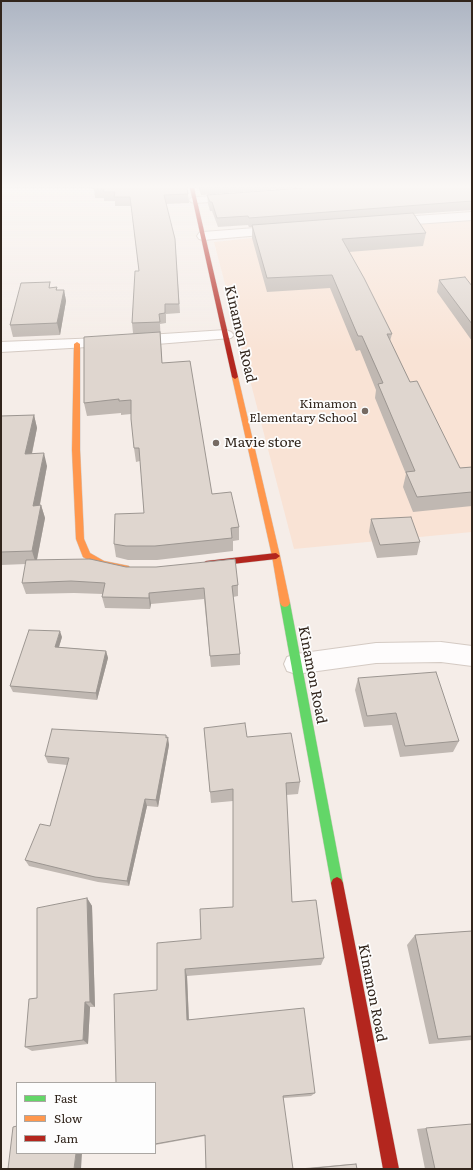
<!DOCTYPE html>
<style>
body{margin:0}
#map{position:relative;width:473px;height:1170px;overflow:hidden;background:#f5ede8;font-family:Literata,serif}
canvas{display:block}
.frame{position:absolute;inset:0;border:2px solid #31251c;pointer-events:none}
.legend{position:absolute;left:16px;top:1082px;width:140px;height:72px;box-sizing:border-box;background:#fdfdfd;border:1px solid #aba7a3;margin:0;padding:5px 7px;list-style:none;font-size:12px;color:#31251c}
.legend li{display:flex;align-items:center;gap:8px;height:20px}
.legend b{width:20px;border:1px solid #aba7a3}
</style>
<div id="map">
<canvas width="473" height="1170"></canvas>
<div class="frame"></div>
<ul class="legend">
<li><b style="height:5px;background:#63d668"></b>Fast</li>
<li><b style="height:5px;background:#ff974d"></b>Slow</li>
<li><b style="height:5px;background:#b3261e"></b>Jam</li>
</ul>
</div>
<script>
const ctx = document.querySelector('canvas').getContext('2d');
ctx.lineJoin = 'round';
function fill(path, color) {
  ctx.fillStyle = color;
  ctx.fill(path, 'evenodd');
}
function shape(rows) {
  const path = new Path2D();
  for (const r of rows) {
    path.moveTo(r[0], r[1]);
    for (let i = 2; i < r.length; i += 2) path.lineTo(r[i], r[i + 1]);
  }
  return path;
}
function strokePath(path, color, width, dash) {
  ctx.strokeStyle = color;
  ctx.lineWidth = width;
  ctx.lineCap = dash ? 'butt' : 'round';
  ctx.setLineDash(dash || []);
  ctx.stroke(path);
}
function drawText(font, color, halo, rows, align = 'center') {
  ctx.font = font + ' Literata,serif';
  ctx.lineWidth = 3.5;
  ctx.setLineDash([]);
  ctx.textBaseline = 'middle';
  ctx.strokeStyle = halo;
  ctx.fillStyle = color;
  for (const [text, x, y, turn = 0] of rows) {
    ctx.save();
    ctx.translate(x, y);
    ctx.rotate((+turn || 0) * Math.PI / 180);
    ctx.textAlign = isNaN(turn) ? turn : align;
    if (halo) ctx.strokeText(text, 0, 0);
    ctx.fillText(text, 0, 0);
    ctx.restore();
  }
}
const built = shape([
 [472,217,472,532,294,549,214,242,420,220]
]);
const street = shape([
 [237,195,241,196,243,198,241,200,195,203,191,202,189,200,191,198,195,197,237,195],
 [472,212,472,220,387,226,383,225,381,222,383,219,387,218,472,212],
 [281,226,285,227,287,230,285,233,203,240,199,239,197,236,199,233,203,232,281,226],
 [226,330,231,332,234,335,231,338,132,346,127,344,124,341,127,338,132,336,226,330],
 [100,338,105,340,108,343,105,346,1,352,1,342,100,338],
 [441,642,472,646,472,666,441,662,376,663,296,674,287,671,284,664,287,657,296,654,376,643,441,642]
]);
const fast = shape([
 [285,599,288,600,290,603,343,883,341,887,337,889,333,887,331,883,280,603,282,600,285,599]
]);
const slow = shape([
 [77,342,80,344,80,450,84,539,90,553,104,561,129,566,130,568,126,571,99,566,83,557,76,539,72,450,74,344,77,342],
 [235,375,238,377,280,556,290,603,288,606,285,607,282,606,280,603,272,556,232,377,235,375]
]);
const jam = shape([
 [190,188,194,188,238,377,235,379,232,377,190,188],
 [276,553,280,556,276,559,206,567,202,564,206,561,276,553],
 [337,877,341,879,343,883,399,1169,383,1169,331,883,333,879,337,877]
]);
const wall = shape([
 [91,188,187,188,188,194,189,203,166,204,175,239,180,313,166,314,166,323,160,324,162,363,212,494,239,527,239,540,233,541,233,551,157,560,128,560,116,557,114,544,144,513,140,461,136,462,134,448,131,414,121,415,121,413,87,416,84,403,133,333,132,323,139,271,131,206,115,206,115,201,104,201,104,198,95,198,94,189,91,189],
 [199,188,292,188,201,195],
 [472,188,472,210,414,214,426,233,423,246,349,252,392,334,390,341,410,382,460,468,472,467,472,506,413,512,403,487,406,474,375,398,376,390,360,350,356,351,330,288,267,292,252,238,252,227,249,227,248,225,218,227,212,211,210,211,208,204,207,195],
 [439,280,472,286,472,341,437,292],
 [57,287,57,290,64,290,66,301,60,335,13,337,10,325,51,288],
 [34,415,37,428,32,454,47,466,40,505,41,505,45,518,37,560,126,567,238,585,238,596,233,597,240,654,240,665,211,667,204,599,151,604,150,609,105,608,102,597,103,594,74,593,26,594,22,583,26,564,1,565,1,416],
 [371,519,420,542,417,555,377,558,369,532],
 [62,637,59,647,106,651,108,658,97,700,13,692,10,686],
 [358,678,459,741,453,752,400,757,392,725,364,727,355,690],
 [204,728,247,737,300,782,298,794,286,795,292,902,324,958,321,965,187,976,189,1019,315,1093,311,1096,284,1098,205,1136,155,1145,155,1083,157,990,201,939,233,907,233,801,211,803],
 [166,735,169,745,158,807,147,806,129,886,98,882,29,866,25,860,50,826,67,765,48,763,45,756],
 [87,898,92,906,95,1007,90,1007,88,1044,32,1051,25,1047,37,998],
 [472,931,472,1040,429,1044,407,945,415,935],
 [426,1128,472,1169,425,1169,417,1129],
 [351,1164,356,1164,357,1169,294,1169]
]);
const shadedWall = shape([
 [64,290,66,301,60,335,57,323],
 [34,415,37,428,29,467,25,454],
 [44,453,47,466,37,519,33,506],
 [41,505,45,518,36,564,32,551],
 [149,593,151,604,150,609,149,598],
 [60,631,62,637,57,653,55,647],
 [106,651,108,658,97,700,96,693],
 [166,735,167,741,168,737,169,745,158,807,156,800],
 [145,799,147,806,129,886,127,881],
 [87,898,92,906,95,1007,90,1002],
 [185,969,187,976,189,1025,187,1020],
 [85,1002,90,1007,88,1044,83,1040],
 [76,1153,82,1153,81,1169,74,1169]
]);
const building = shape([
 [94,188,187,188,188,194,164,195,175,239,179,304,165,304,165,313,159,314,160,322,132,323,135,271,139,271,130,197,114,197,115,192,103,192,104,189,94,189,94,188],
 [303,188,472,188,472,201,249,218,248,216,217,218,212,202,210,202,207,195,303,188],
 [413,213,426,233,342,239,364,278,392,334,387,334,410,382,417,381,460,468,472,467,472,492,417,497,406,472,415,471,378,384,383,383,362,336,358,336,332,275,267,278,252,225,413,213],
 [465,277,472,286,472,324,439,280,465,277],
 [50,282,49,288,57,287,56,290,64,290,57,323,10,325,21,283,50,282],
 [160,332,162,363,190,361,212,494,231,492,239,527,231,528,232,538,155,546,126,546,114,544,115,514,144,513,139,448,134,448,131,419,131,400,119,401,119,399,84,403,84,337,160,332],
 [34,415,25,454,44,453,33,506,41,505,32,551,1,552,1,416,34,415],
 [411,517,420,542,380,545,371,519,411,517],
 [90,559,126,567,156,567,235,559,238,585,232,586,240,654,210,656,204,588,149,593,149,598,102,597,105,583,71,581,22,583,26,560,90,559],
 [29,630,60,631,55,647,106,651,96,693,10,686,29,630],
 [436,672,459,741,405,746,396,713,367,716,358,678,436,672],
 [245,723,247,737,291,733,300,782,286,783,292,902,316,900,324,958,185,969,187,1020,304,1008,315,1093,283,1096,293,1169,206,1169,205,1135,155,1144,155,1083,116,1083,114,994,157,990,157,943,201,939,200,909,233,907,233,789,210,792,204,728,245,723],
 [52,729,166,735,166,738,168,737,156,800,145,799,127,881,95,877,25,860,40,824,50,826,69,758,45,756,52,729],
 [87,898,90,1002,85,1002,83,1040,25,1047,29,999,37,998,37,908,87,898],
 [472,931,472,1036,438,1039,415,935,472,931],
 [472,1124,472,1169,435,1169,426,1128,472,1124],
 [17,1126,17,1153,76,1153,74,1169,8,1169,13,1127,17,1126],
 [356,1164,357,1169,305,1169,356,1164]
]);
const markers = [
 [365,411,4,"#766b63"],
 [216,443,4,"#766b63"]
];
const farPoinames = [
 ["Kimamon",357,404],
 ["Elementary School",357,418]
];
const streetNames = [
 ["Kinamon Road",240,334,77],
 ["Kinamon Road",312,675,79],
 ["Kinamon Road",372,993,79]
];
const poiNames = [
 ["Mavie store",224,443]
];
fill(built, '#f9e3d5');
strokePath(street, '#d4cac3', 2);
strokePath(fast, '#d4cac3', 1);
strokePath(slow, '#d4cac3', 1);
strokePath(jam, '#d4cac3', 1);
fill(street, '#fefcfc');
fill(fast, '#63d668');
fill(slow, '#ff974d');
fill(jam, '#b3261e');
fill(wall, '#c0b8b2');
fill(shadedWall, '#9c9691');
fill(building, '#dfd6cf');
strokePath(building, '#9c9691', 1);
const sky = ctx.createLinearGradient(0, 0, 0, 352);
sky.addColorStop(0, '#adb5c3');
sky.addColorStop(0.53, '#faf7f5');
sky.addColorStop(1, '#faf7f500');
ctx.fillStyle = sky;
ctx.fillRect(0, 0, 473, 352);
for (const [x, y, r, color] of markers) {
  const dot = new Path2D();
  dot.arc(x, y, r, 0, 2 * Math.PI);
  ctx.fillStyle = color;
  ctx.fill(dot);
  strokePath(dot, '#fdfdfd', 1.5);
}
drawText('12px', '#31251c', '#fdfdfd', farPoinames, 'right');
drawText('14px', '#31251c', '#fdfdfd', streetNames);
drawText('14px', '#31251c', '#fdfdfd', poiNames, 'left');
</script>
